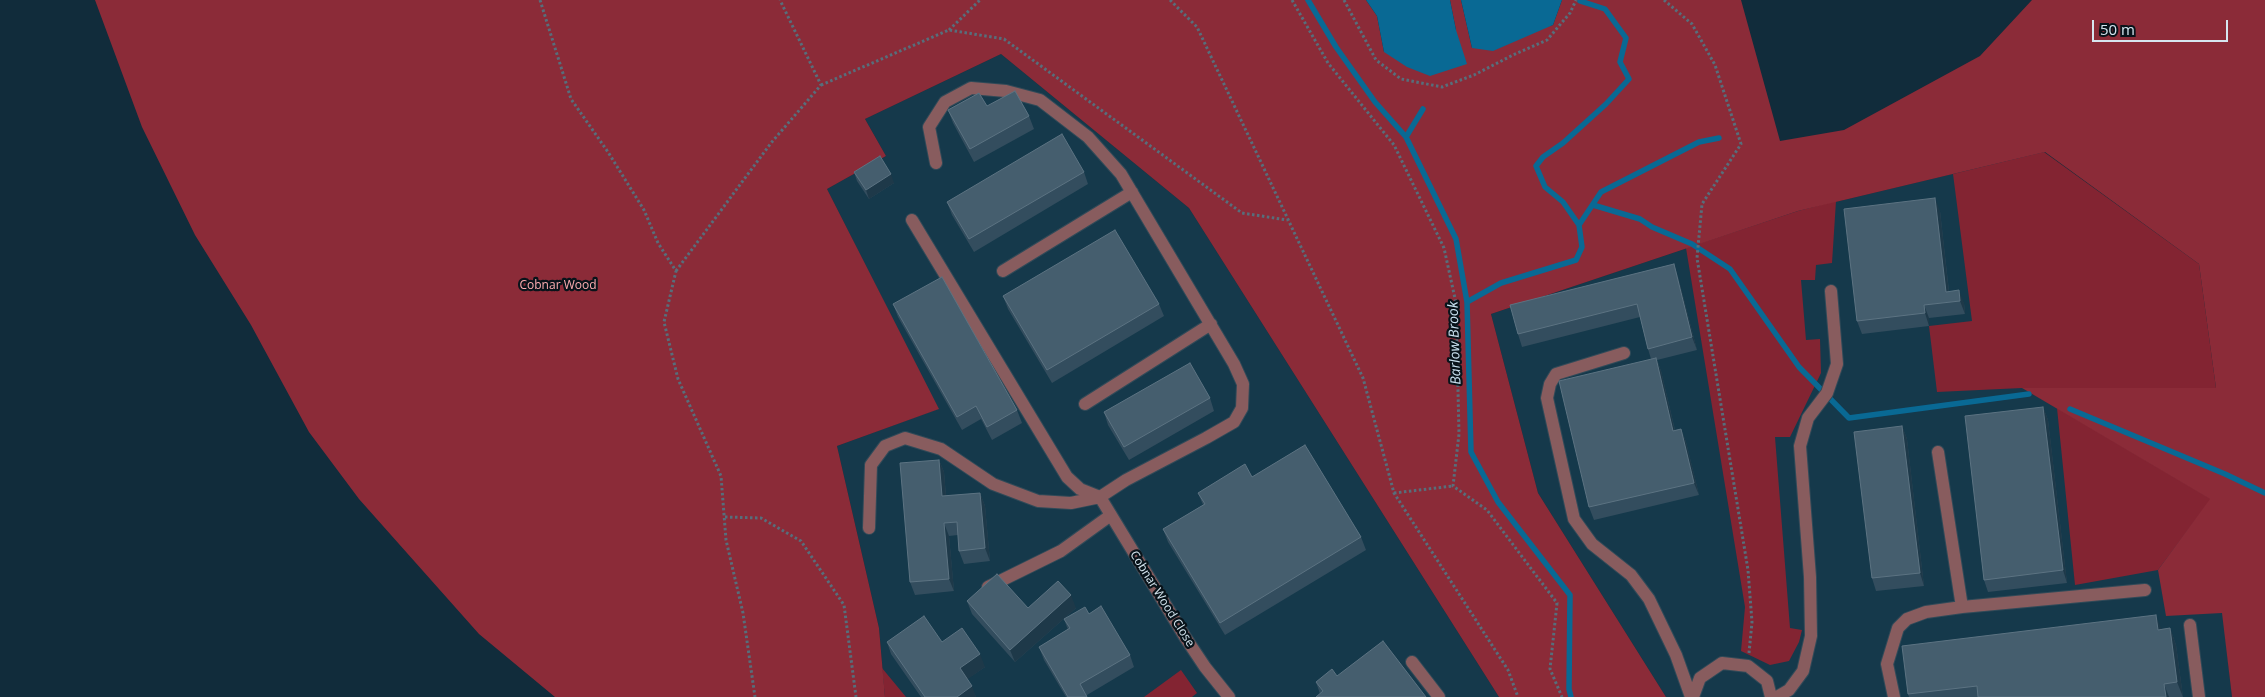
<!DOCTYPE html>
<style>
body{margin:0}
#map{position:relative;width:2265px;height:697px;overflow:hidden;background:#112c3b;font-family:"Open Sans",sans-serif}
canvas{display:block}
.scale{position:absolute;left:2092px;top:20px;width:136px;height:22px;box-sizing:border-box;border:2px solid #d6e6f0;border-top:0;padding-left:6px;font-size:15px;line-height:18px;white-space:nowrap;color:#d6e6f0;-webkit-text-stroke:4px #08131a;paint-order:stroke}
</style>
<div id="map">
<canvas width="2265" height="697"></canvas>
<div class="scale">50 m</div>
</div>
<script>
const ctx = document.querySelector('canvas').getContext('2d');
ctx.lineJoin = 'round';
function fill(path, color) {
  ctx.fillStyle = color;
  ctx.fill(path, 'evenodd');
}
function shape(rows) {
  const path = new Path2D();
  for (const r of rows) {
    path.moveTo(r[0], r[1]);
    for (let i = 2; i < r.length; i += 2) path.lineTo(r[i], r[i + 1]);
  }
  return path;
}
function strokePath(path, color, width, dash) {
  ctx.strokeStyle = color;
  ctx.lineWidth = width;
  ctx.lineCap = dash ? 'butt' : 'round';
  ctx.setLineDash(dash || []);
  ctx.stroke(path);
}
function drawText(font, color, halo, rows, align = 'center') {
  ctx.font = font + ' "Open Sans",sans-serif';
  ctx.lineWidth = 4.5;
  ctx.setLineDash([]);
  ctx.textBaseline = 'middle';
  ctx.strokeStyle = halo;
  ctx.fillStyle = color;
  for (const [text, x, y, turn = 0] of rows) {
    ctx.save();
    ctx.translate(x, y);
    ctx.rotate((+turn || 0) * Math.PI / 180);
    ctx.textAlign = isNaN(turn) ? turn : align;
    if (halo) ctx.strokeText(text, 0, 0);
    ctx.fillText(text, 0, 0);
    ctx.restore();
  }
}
const built = shape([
 [1001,54,1189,208,1499,697,885,697,879,628,837,446,938,409,827,189,886,156,865,119],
 [2044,152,2216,388,2023,388,2211,499,2232,697,1666,697,1538,493,1491,314,1798,211]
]);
const green = shape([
 [2044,152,2199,264,2216,388,2022,388,1937,392,1929,326,1972,321,1953,174],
 [1836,201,1832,263,1816,265,1815,280,1801,280,1806,340,1820,339,1821,373,1790,437,1775,437,1790,628,1802,630,1799,642,1789,661,1770,665,1741,651,1745,607,1686,248,1798,211],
 [2057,408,2211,499,2158,570,2075,585],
 [882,668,906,697,885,697],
 [1181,670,1197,693,1192,697,1144,697]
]);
const forest = shape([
 [95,0,1366,0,1377,16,1384,52,1456,30,1450,0,1461,0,1472,48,1553,25,1562,0,1741,0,1780,141,1844,130,1980,56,2032,0,2265,0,2265,697,2232,697,2222,613,2166,616,2158,570,2210,499,2022,388,2216,388,2199,264,2045,152,1798,211,1491,314,1538,493,1666,697,1499,697,1189,208,1001,54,865,119,886,156,827,189,939,409,837,446,879,628,885,697,555,697,479,634,359,499,309,432,251,325,195,235,142,127]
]);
const water = shape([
 [1366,0,1450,0,1456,30,1467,64,1430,76,1407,67,1384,52,1377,16],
 [1461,0,1562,0,1553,25,1493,51,1472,48]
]);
const stream = shape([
 [1308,0,1336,47,1375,102,1406,137,1456,239,1467,302,1471,452,1498,502,1570,595,1569,689,1571,697],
 [1406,137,1423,109],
 [1593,205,1640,219,1652,227,1692,244,1730,269,1799,367,1849,418,2029,394],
 [1579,225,1601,192,1699,142,1719,138],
 [1467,302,1501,283,1576,260,1582,247,1579,225,1563,202,1545,187,1536,166,1543,157,1563,143,1606,104,1629,79,1620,62,1626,38,1605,9,1580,1],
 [2070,409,2225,474,2265,493]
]);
const path = shape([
 [540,0,571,99,608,152,644,210,658,243,676,271,664,322,678,379,721,476,726,540,743,613,755,697],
 [1170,0,1197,27,1363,378,1394,493,1508,670,1518,697],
 [1292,0,1328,63,1394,145,1444,248,1456,303,1459,434,1453,486,1487,510,1557,603,1550,669,1562,697],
 [1344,0,1376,60,1401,79,1442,87,1474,75,1513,55,1547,40,1570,13,1576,0],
 [1664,0,1692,24,1715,65,1741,144,1702,204,1697,258,1748,570,1752,622,1749,653],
 [949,30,980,0],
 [821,85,949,30,1004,39,1242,213,1287,220],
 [676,271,771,143,821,85,780,0],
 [1394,493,1453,486],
 [725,517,761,518,801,541,844,605,856,697]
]);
const minor = shape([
 [912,220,1067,477,1080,489,1100,497],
 [1003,271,1132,192],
 [1624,353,1556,374,1550,384,1547,398,1574,519,1592,544,1631,575,1649,599,1676,655,1691,697],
 [1085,404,1211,324],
 [1938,452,1962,607],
 [1100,497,1185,637,1205,667,1229,697],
 [869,528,871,465,885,446,905,438,941,449,993,484,1038,501,1071,503,1100,497,1126,480,1206,438,1234,422,1242,408,1243,384,1234,364,1121,174,1088,137,1040,100,1006,91,971,88,945,102,929,127,936,163],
 [988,587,1061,551,1111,515],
 [2190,625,2199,697],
 [1412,662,1439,697],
 [1693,697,1700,678,1722,663,1748,666,1767,681,1771,697],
 [1777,697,1789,690,1803,671,1811,636,1810,577,1800,446,1808,418,1827,393,1837,364,1831,291],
 [1894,697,1887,664,1898,628,1907,619,1926,612,1962,607,2145,590]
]);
const wall = shape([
 [987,106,1029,116,1034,129,974,162,953,123,948,110],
 [854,172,894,183,869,199,857,181],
 [1084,172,1088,184,974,252,952,215,947,202],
 [1940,211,1949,291,1964,303,1965,314,1929,318,1929,326,1862,334,1857,321],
 [1674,264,1678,277,1697,350,1657,360,1661,371,1675,430,1681,429,1686,442,1699,495,1594,520,1589,507,1651,359,1648,349,1640,317,1522,347,1518,334],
 [1003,296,1159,304,1164,316,1052,383,1008,309],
 [893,304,1017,410,1022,423,992,440,981,419,962,430,898,317],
 [1210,398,1214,411,1129,460,1108,425,1104,412],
 [2043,407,2048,420,2067,583,1988,592,1984,580],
 [1902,426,1907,439,1924,586,1876,591,1872,578],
 [939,460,944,472,946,496,980,493,985,506,990,561,964,564,959,551,958,535,949,536,954,591,915,595,910,582],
 [1252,477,1361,537,1366,550,1225,635,1168,542,1163,529,1203,505,1198,493],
 [967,601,1028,608,1076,608,1015,662,972,614],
 [1089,614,1130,655,1134,667,1087,695,1087,697,1066,697,1044,660,1039,647,1068,630,1064,619],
 [2170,628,2176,645,2183,697,1909,697,1908,694,2161,629],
 [887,642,985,667,967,679,976,697,921,697,891,654],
 [1337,676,1426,697,1320,694,1316,682]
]);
const shadedWall = shape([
 [891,174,894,183,869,199,866,190],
 [1935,198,1940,211,1950,302,1946,292],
 [1674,264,1678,277,1697,350,1692,337],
 [1959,290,1964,303,1965,314,1960,301],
 [1924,305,1929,318,1929,326,1925,313],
 [1656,358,1661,371,1678,444,1673,431],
 [2043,407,2048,420,2067,583,2063,570],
 [1902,426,1907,439,1924,586,1920,573],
 [1681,429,1686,442,1699,495,1694,483],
 [939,460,944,472,947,509,942,496],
 [980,493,985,506,990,561,985,548],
 [944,523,949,536,954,591,949,579],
 [1071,595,1076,608,1015,662,1010,650],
 [2156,615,2162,631,2158,630],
 [2170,628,2176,645,2183,697,2177,682],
 [980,654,985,667,965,681,960,668],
 [2164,684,2169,697,2166,697],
 [972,686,976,697,957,697]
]);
const building = shape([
 [1015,91,1029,116,970,149,948,110,979,93,987,106,1015,91],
 [1062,134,1084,172,969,239,947,202,1062,134],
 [880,156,891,174,866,190,854,172,880,156],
 [1935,198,1946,292,1959,290,1960,301,1924,305,1925,313,1857,321,1844,209,1935,198],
 [1115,230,1159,304,1047,370,1003,296,1115,230],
 [1674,264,1692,337,1648,349,1637,304,1518,334,1510,305,1674,264],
 [942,277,1017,410,987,427,976,406,957,417,893,304,942,277],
 [1656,358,1673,431,1681,429,1694,483,1589,507,1559,381,1656,358],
 [1190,363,1210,398,1124,447,1104,412,1190,363],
 [2043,407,2063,570,1984,580,1965,416,2043,407],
 [1902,426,1920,573,1872,578,1854,432,1902,426],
 [1305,445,1361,537,1220,623,1163,529,1205,504,1198,493,1245,464,1252,477,1305,445],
 [939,460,942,496,980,493,985,548,959,551,957,522,944,523,949,579,910,582,900,463,939,460],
 [997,574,1028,608,1058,581,1071,595,1010,650,967,601,997,574],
 [1101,606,1130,655,1080,684,1087,697,1068,697,1039,647,1070,628,1064,619,1085,607,1089,614,1101,606],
 [2156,615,2158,630,2170,628,2177,682,2164,684,2166,697,1978,697,1977,686,1908,694,1902,646,2156,615],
 [924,616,942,642,962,628,980,654,960,668,972,686,957,697,925,697,887,642,924,616],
 [1383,641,1426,697,1316,697,1323,691,1316,682,1332,669,1337,676,1383,641]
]);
const parkNames = [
 ["Cobnar Wood",558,286]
];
const streetNames = [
 ["Cobnar Wood Close",1162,599,58]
];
const waterNames = [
 ["Barlow Brook",1455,343,-92]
];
fill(built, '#15394b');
fill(green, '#832432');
fill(forest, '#8b2b38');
fill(water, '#096994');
strokePath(stream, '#096994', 5.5);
strokePath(minor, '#314a58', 14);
strokePath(path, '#576e7b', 3, [2.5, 2.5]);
strokePath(minor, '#885c5e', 12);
fill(wall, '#334d5e');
fill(shadedWall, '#1e3949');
fill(building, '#455e6e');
strokePath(building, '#5c7382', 1);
drawText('12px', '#fdacb0', '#08131a', parkNames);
drawText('12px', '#d6e6f0', '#08131a', streetNames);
drawText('italic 14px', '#c9e0ef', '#08131a', waterNames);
</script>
